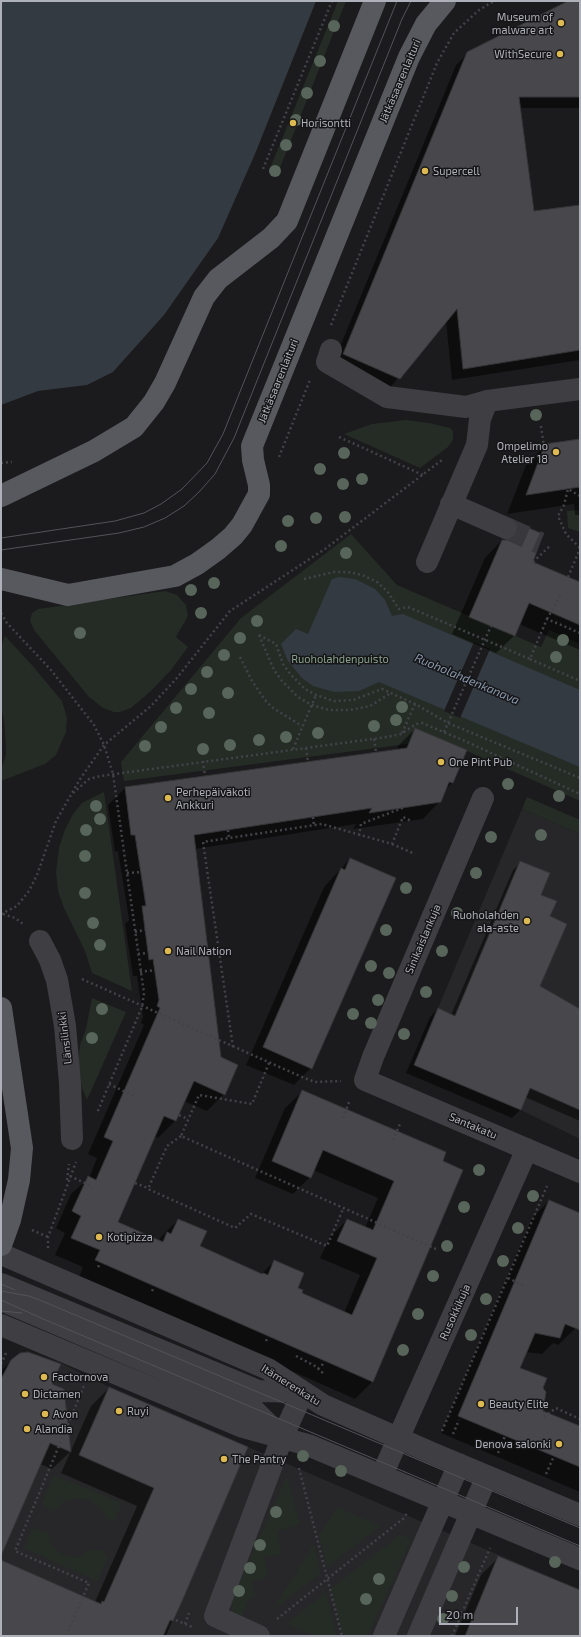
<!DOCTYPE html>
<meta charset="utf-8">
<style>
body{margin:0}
#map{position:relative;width:581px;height:1637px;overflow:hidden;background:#1b1a1c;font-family:"Exo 2",sans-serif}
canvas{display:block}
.frame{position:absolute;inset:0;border:2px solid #afb1ba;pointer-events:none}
.scale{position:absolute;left:439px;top:1607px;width:79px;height:18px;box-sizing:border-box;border:2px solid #afb1ba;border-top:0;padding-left:5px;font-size:12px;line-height:14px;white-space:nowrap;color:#afb1ba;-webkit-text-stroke:3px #161517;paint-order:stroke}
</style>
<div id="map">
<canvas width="581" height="1637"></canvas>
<div class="frame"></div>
<div class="scale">20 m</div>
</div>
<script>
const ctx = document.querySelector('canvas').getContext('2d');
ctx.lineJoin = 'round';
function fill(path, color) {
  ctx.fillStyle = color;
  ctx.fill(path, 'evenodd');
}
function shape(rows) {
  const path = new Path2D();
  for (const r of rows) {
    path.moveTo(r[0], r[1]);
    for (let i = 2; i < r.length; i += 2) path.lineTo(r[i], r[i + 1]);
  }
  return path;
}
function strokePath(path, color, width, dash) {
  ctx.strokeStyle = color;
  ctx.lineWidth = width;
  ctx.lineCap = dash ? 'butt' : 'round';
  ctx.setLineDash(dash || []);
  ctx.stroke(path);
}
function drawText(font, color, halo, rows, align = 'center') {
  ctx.font = font + ' "Exo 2",sans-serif';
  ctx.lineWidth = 3;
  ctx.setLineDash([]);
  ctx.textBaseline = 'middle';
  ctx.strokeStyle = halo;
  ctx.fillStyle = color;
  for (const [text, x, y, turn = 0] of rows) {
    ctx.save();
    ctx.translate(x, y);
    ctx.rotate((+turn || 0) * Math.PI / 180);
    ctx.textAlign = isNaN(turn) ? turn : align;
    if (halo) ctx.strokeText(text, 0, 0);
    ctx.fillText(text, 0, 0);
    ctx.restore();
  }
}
const built = shape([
 [522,809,580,834,580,1139,521,1110,414,1065],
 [28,1352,61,1363,109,1387,580,1590,580,1636,1,1636,1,1379,11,1360,20,1353]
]);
const green = shape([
 [338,1,346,1,278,173,269,171],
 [406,420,429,423,450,428,453,431,453,440,448,447,420,468,344,434,372,424],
 [580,510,580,532,568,528,567,511],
 [351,534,397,585,541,647,549,630,580,644,580,801,415,728,408,744,124,781,121,762,241,618],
 [165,591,177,595,186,605,188,616,176,637,188,647,171,670,151,691,131,708,120,712,114,712,103,708,89,697,34,630,30,621,32,613,38,609],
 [5,636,31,664,62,701,67,718,66,732,56,755,45,764,1,781,1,770,6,755,6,746,4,719,1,708,1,647],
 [104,792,132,991,92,973,85,951,64,908,58,891,56,872,59,848,64,832,73,814,82,803],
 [527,797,580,820,580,834,522,809],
 [92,998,126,1012,87,1100,82,1088,78,1062,80,1045,86,1029],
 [54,1475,122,1503,114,1521,105,1517,101,1509,92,1501,80,1498,65,1501,54,1511,42,1504],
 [287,1476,300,1525,277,1531,282,1554,264,1557,268,1577,251,1582,256,1596,249,1599,241,1619,233,1613,231,1607,231,1601],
 [337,1507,380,1526,327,1567,319,1536],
 [32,1528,47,1532,53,1547,61,1553,70,1557,80,1557,83,1553,94,1549,103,1551,108,1557,97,1581,24,1548],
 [401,1534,411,1540,368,1636,343,1636,331,1589],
 [314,1544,321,1573,273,1609],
 [326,1592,337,1636,315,1636,287,1624]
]);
const water = shape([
 [1,1,316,1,255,154,218,238,164,315,113,372,87,385,38,391,1,405],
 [339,577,355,579,375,589,385,600,392,616,403,614,580,690,580,767,379,682,359,691,334,692,313,686,302,678,288,661,281,644,296,629,308,634,332,579]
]);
const pier = shape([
 [474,642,490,649,460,718,444,711]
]);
const shadow = shape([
 [570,1,580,3,580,108,520,108,533,212,580,205,580,360,452,380,446,321,388,390,332,366,456,65,468,53],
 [580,440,580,515,575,515,574,504,507,514,526,465,545,445],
 [517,524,532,562,580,583,580,650,519,624,514,636,496,653,452,634,485,558],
 [415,729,452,783,445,790,440,801,423,819,353,829,356,824,195,849,224,1094,207,1111,184,1101,175,1121,158,1138,154,1136,116,1222,159,1241,161,1237,178,1220,199,1246,261,1275,274,1261,300,1294,344,1313,360,1275,320,1258,330,1237,347,1220,365,1228,378,1198,313,1170,310,1177,293,1194,255,1178,285,1108,302,1092,462,1170,372,1382,355,1399,79,1277,83,1267,55,1255,65,1233,56,1228,71,1194,89,1178,97,1158,88,1154,144,1025,141,1023,143,1017,137,976,133,976,125,924,129,920,118,851,115,852,108,805,125,788,397,751,398,746],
 [350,859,311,1068,294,1085,246,1065,324,887],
 [521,862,540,895,549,917,539,986,580,1011,580,1121,525,1097,520,1110,512,1118,406,1073,430,1017,438,1009,451,1015,513,870],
 [549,1201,580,1214,580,1324,558,1345,553,1343,542,1354,526,1352,518,1368,542,1388,541,1411,580,1427,580,1492,441,1433,532,1218],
 [15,1357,51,1384,63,1390,70,1452,52,1469,40,1464,1,1553,1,1371],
 [109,1388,246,1448,166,1636,1,1636,1,1561,95,1602,137,1506,61,1473,91,1406],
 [499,1557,580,1591,580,1636,455,1636,481,1575]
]);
const building = shape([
 [568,1,580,1,580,97,519,97,534,211,580,205,580,350,463,369,457,309,400,379,343,354,467,52,568,1],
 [580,439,580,487,526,495,545,444,580,439],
 [517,523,543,534,533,562,580,582,580,625,529,603,515,636,469,617,502,540,508,540,514,538,518,533,517,523],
 [415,728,467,750,453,783,449,782,441,802,369,813,372,808,194,835,221,1057,238,1065,225,1095,194,1081,176,1121,164,1116,118,1222,163,1242,167,1232,171,1234,178,1219,207,1231,200,1246,262,1274,263,1273,268,1275,274,1260,304,1273,298,1288,303,1290,302,1293,352,1315,377,1258,337,1241,347,1219,373,1230,394,1181,323,1150,311,1178,272,1161,302,1090,446,1152,443,1161,463,1170,373,1382,95,1260,100,1250,71,1238,81,1216,72,1211,88,1176,96,1180,113,1141,104,1137,160,1008,157,1006,159,1000,153,959,149,960,142,906,146,906,135,835,131,835,125,787,407,748,415,728],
 [350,858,396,878,312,1069,263,1047,341,868,345,870,350,858],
 [520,861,550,873,541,895,557,901,550,916,567,924,540,986,580,1009,580,1110,530,1088,521,1110,414,1065,438,1008,455,1016,520,861],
 [549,1200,580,1213,580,1330,565,1324,560,1338,535,1333,520,1368,547,1378,543,1388,546,1392,543,1411,580,1426,580,1467,458,1416,549,1200],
 [28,1352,61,1364,52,1384,64,1389,71,1452,50,1443,1,1556,1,1379,11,1360,20,1353,28,1352],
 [109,1387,248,1447,183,1599,173,1621,170,1620,163,1636,1,1636,1,1560,101,1604,102,1601,104,1602,154,1488,79,1455,109,1387],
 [498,1556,580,1590,580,1636,465,1636,498,1556]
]);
const minorTunnel = shape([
 [506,528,540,543]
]);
const path = shape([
 [263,169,332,1],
 [331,325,437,63,454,33,479,10,494,1],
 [541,426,544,447],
 [339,437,423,475],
 [279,457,310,380],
 [1,463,12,462],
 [580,496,568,489,564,505,558,516,566,534,580,548],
 [533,562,551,545],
 [568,577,580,549],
 [304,579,334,572,348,572,362,575,377,582,387,591,399,609,408,607,530,659,547,619,580,633],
 [1,613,7,623,51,670,94,725,104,745,113,774,144,993,142,1007,97,1113],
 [547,619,561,594],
 [259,635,276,644,283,664,291,675,305,689,316,695,334,701,353,700,382,689,415,704,448,723,580,778],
 [259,635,274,670,282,681,298,697,312,705,329,710,350,710,370,706,391,693],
 [240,657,252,681,265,700,273,708,302,726],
 [530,659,580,681],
 [444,732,491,626],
 [402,733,415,704],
 [374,739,376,752],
 [306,748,308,762],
 [293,749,316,695],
 [203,761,205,776],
 [73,793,89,779,100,776,387,737,401,734,416,724,422,723,465,741,580,794],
 [313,817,314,826],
 [228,830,229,838],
 [359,836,361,824,405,807],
 [392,844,415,854],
 [127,873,141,872],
 [1,914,17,906,29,891,37,875,56,821,80,779,104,745,151,706,176,679,230,611,325,549,442,460],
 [3,914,15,918,23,924],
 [135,932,149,929],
 [138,954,148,953],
 [140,972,155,970],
 [82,979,302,1077,315,1082,341,1081],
 [233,1047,203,842,322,824,392,844,403,817,411,821],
 [269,1063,252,1104,199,1095,181,1136,436,1249],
 [109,1084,136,1097],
 [179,1115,188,1119],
 [343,1118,349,1102],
 [181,1136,167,1146,148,1189,235,1228,251,1214,327,1246,343,1209],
 [393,1140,400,1124],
 [70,1176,93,1187],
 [67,1180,69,1164],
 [135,1183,148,1188],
 [32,1230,48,1237],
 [48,1248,48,1237,76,1162],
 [98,1267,101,1263],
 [508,1278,526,1287],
 [152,1291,154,1287],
 [579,1319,580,1319],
 [266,1341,268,1337],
 [296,1356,315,1366,324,1374],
 [1,1364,6,1353],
 [318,1369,325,1362],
 [544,1417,556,1408,580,1419],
 [442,1431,547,1186],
 [453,1434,459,1420],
 [498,1453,505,1436],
 [299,1468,342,1636],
 [546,1474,554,1456],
 [277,1619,404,1518,407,1513],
 [176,1620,192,1627],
 [185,1624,189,1613],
 [66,1636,89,1583,15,1551,84,1386],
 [452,1636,490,1548]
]);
const minor = shape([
 [331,350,327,362,387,397,466,407,487,401],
 [451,504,506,528],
 [427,562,477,445,480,419,487,401,580,389],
 [483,798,373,1057,365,1080,580,1172],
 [40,941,50,960,57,980,65,1026,70,1083,72,1139],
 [1,1254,268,1369,323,1405,432,1453,580,1515],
 [1,1284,258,1391,303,1392],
 [1,1300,251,1407,280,1436],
 [1,1325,243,1427,308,1445,580,1559],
 [382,1475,527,1149],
 [259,1636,215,1616,282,1438,303,1392],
 [384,1636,459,1464],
 [418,1636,487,1476]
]);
const major = shape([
 [1,496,94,451,134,427,154,402,165,383,204,297,218,279,271,238,287,221,375,1],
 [1,579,68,595,175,576,197,564,218,549,233,536,242,525,259,494,259,485,253,460,252,446,409,57,426,24,445,1],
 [1,1008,22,1148,19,1180,10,1220,1,1245]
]);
const tram = shape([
 [1,538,115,521,144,513,161,504,182,489,207,463,223,434,397,1],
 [1,550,119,533,144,527,165,518,184,506,199,492,215,474,234,438,402,19,411,1],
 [1,1284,15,1290],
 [1,1291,29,1296,42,1301,580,1528],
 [1,1300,41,1318,580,1546],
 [1,1311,22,1313]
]);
const trees = [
 [334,26],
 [320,61],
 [307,93],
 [296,120],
 [286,145],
 [275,171],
 [536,415],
 [344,453],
 [320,469],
 [362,479],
 [343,484],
 [345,517],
 [316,518],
 [288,521],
 [281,546],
 [346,553],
 [214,583],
 [191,590],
 [201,613],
 [257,621],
 [80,633],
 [240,638],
 [563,640],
 [224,655],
 [556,657],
 [207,672],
 [191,689],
 [228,693],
 [402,707],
 [176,708],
 [209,713],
 [396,720],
 [374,726],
 [161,727],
 [318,733],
 [286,737],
 [259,740],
 [230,745],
 [145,746],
 [203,749],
 [508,784],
 [559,796],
 [96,806],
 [100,819],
 [86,830],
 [541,835],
 [491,837],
 [85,856],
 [476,873],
 [406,888],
 [85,893],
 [457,913],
 [93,923],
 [386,930],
 [100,945],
 [442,951],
 [371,966],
 [389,973],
 [426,992],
 [378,1000],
 [102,1009],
 [353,1014],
 [371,1023],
 [404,1034],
 [92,1038],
 [479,1170],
 [533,1196],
 [464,1207],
 [518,1228],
 [447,1246],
 [503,1261],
 [433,1276],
 [486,1299],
 [418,1314],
 [471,1335],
 [403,1350],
 [303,1456],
 [341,1471],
 [276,1512],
 [260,1545],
 [555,1562],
 [464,1567],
 [250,1568],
 [379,1579],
 [239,1591],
 [452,1596],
 [366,1599],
 [443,1619]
];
const markers = [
 [561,23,4,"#ddb952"],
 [560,54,4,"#ddb952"],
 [293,123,4,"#ddb952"],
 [425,171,4,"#ddb952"],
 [556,452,4,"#ddb952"],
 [441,762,4,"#ddb952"],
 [168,798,4,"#ddb952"],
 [527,921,4,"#ddb952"],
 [168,951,4,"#ddb952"],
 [99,1237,4,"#ddb952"],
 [44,1377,4,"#ddb952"],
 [25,1394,4,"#ddb952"],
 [481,1404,4,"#ddb952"],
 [119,1411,4,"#ddb952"],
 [45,1414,4,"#ddb952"],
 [27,1429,4,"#ddb952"],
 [559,1444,4,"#ddb952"],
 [224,1459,4,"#ddb952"]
];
const poiNames = [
 ["Museum of",553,17,"right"],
 ["malware art",553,30,"right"],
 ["WithSecure",552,54,"right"],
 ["Horisontti",301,123],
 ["Supercell",433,171],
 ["Ompelimo",548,446,"right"],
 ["Atelier 18",548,459,"right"],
 ["One Pint Pub",449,762],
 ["Perhepäiväkoti",176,792],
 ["Ankkuri",176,805],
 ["Ruoholahden",519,915,"right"],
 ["ala-aste",519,928,"right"],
 ["Nail Nation",176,951],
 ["Kotipizza",107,1237],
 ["Factornova",52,1377],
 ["Dictamen",33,1394],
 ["Beauty Elite",489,1404],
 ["Ruyi",127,1411],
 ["Avon",53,1414],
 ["Alandia",35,1429],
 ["Denova salonki",551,1444,"right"],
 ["The Pantry",232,1459]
];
const streetNames = [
 ["Jätkäsaarenlaituri",400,81,-67],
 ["Jätkäsaarenlaituri",278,381,-68],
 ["Sinikaislankuja",423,939,-67],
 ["Länsilinkki",65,1038,-97],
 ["Santakatu",473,1126,23],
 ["Rusokkikuja",455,1312,-66],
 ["Itämerenkatu",291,1385,32]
];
const parkNames = [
 ["Ruoholahdenpuisto",340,659]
];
const waterNames = [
 ["Ruoholahdenkanava",467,679,23]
];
fill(built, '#272729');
fill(green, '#252c26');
fill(water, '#343a41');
fill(pier, '#1b1a1c');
fill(shadow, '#0007');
fill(building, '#48484c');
strokePath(building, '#353538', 1);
strokePath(minorTunnel, '#39383c', 22, [22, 11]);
strokePath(path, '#424348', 2.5, [2, 3]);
strokePath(minor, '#3e3e43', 22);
strokePath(major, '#58595f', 22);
strokePath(tram, '#53545a', 1);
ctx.fillStyle = '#57655a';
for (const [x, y] of trees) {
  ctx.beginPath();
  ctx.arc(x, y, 6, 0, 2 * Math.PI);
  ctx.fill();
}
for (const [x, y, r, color] of markers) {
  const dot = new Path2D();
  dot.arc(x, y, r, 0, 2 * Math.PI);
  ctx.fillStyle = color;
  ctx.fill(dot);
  strokePath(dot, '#161517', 1.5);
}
drawText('11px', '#afb1ba', '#161517', poiNames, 'left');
drawText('11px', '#afb1ba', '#161517', streetNames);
drawText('11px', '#88a28c', '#161517', parkNames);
drawText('italic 12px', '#8a9bb0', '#161517', waterNames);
</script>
